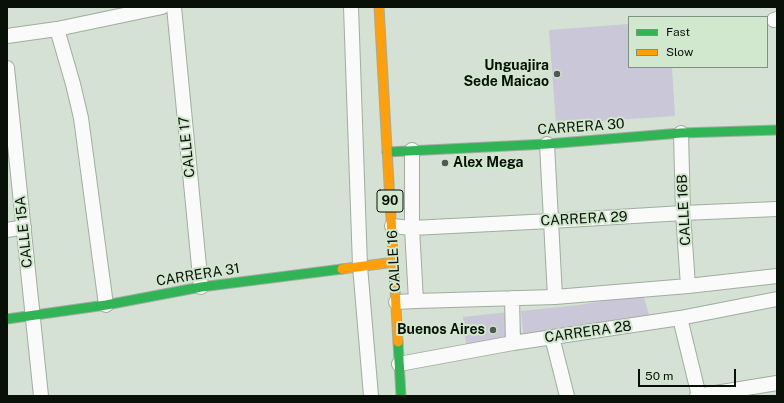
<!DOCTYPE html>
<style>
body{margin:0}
#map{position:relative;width:784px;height:403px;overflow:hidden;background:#d5e1d4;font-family:"Public Sans",sans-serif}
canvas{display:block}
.frame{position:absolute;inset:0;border:8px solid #091008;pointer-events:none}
.legend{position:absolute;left:628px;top:16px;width:140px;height:52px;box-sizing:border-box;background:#d1e7ce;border:1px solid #81917f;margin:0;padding:5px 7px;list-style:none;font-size:12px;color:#091008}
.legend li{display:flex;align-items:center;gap:8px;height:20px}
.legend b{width:20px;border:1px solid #81917f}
.scale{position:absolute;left:638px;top:369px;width:98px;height:18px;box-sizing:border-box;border:2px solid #091008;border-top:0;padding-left:5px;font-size:12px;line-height:14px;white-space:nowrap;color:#091008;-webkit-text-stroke:3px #d1e7ce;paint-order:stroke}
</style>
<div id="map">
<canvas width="784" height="403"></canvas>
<div class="frame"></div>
<ul class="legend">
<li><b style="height:5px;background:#30b455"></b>Fast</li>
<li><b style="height:5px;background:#ff9f0a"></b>Slow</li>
</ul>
<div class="scale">50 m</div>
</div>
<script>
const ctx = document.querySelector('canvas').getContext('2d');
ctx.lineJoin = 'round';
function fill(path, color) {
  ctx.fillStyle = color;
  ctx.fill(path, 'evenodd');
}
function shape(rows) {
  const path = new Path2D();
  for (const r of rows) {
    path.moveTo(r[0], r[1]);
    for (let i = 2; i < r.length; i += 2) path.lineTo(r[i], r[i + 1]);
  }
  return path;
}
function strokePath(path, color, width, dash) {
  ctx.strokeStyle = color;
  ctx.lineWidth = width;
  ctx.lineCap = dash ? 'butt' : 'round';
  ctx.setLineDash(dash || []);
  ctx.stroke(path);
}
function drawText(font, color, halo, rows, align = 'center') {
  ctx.font = font + ' "Public Sans",sans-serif';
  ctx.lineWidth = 4;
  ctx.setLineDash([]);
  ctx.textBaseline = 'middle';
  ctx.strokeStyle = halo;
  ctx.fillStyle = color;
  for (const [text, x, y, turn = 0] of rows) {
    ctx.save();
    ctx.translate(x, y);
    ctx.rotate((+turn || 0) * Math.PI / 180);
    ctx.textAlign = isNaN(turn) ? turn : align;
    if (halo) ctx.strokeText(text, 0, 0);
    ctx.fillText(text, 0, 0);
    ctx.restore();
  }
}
const green = shape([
 [629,24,629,67,672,67,675,116,556,124,549,30],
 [643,294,649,315,583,333,524,343,521,311,579,305],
 [518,311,523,344,467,353,463,317]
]);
const street = shape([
 [174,7,201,287],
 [351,7,360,266,371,396],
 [774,20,777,19],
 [57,29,73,84,81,118,106,305],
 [7,36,57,29,162,7],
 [7,68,41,396],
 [681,133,683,213,688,286],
 [547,144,555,297],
 [412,150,412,228,416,301],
 [392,226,412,228,551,221,683,213,777,209],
 [7,230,24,227],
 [512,298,513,343],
 [396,302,416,301,555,297,688,286,777,276],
 [680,318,699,396],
 [552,337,567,396],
 [399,364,513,343,680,318,777,299],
 [697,396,777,383]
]);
const fast = shape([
 [387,152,547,144,681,133,777,130],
 [7,319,106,305,201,287,342,269],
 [398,342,401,396]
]);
const slow = shape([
 [379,7,398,342],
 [342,269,394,262]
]);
const markers = [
 [557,74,4,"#50594f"],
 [445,163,4,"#50594f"],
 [493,330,4,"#50594f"]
];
const shields = [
 [390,201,26]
];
const shieldNames = [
 ["90",390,201]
];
const poiNames = [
 ["Unguajira",549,66],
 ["Sede Maicao",549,82],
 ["Alex Mega",453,163,"left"],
 ["Buenos Aires",485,330]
];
const streetNames = [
 ["CARRERA 30",581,127,-4],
 ["CALLE 17",187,147,-96],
 ["CALLE 16B",684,210,-93],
 ["CARRERA 29",584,219,-3],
 ["CALLE 15A",24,232,-96],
 ["CALLE 16",394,261,-93],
 ["CARRERA 31",198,275,-9],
 ["CARRERA 28",588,332,-8]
];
fill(green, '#c9c7d8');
strokePath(street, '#a2aca1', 16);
strokePath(fast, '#a2aca1', 11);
strokePath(slow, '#a2aca1', 11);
strokePath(street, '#f9faf9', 14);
strokePath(fast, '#30b455', 9);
strokePath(slow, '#ff9f0a', 9);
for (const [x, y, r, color] of markers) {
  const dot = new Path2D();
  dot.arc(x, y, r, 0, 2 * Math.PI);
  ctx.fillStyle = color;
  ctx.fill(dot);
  strokePath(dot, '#d1e7ce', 1.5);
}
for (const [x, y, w] of shields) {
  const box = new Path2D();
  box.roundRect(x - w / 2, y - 11, w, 22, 3);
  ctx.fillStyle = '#d1e7ce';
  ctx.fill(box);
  strokePath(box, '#091008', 1);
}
drawText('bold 13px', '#091008', null, shieldNames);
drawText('bold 14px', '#091008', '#d1e7ce', poiNames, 'right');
drawText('14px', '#091008', '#d1e7ce', streetNames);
</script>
